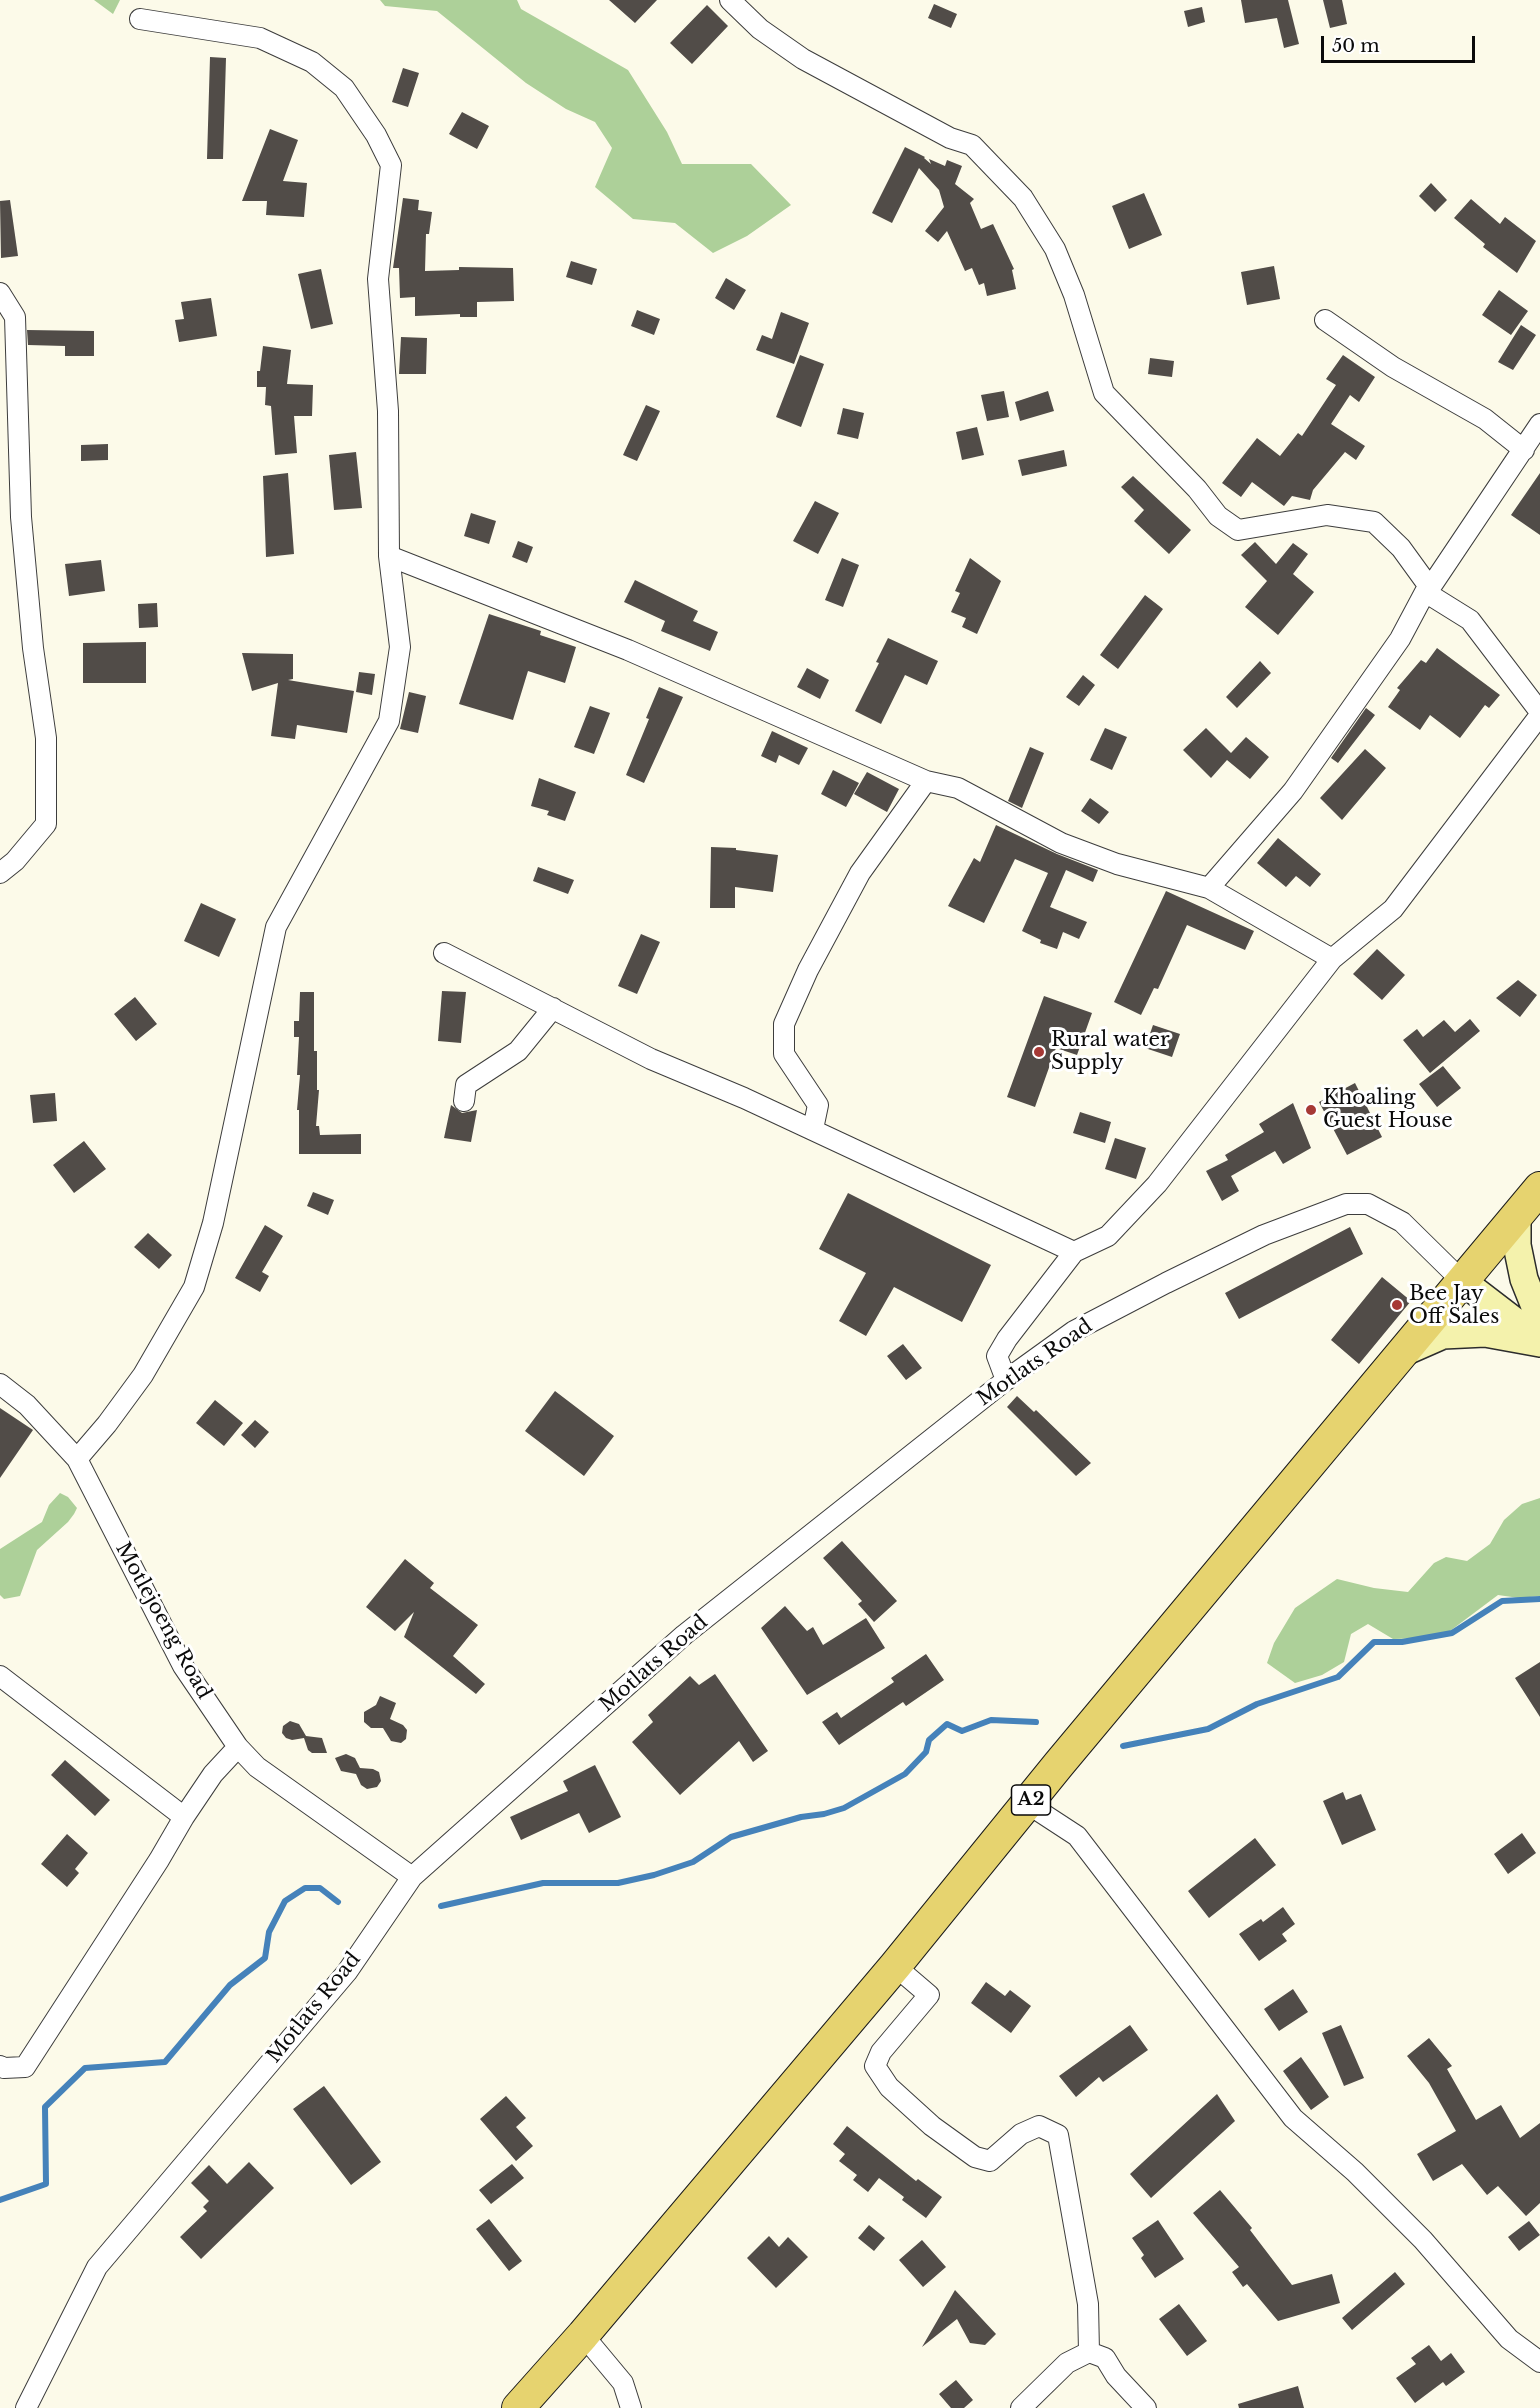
<!DOCTYPE html>
<style>
body{margin:0}
#map{position:relative;width:1540px;height:2408px;overflow:hidden;background:#fcfae9;font-family:"Libre Baskerville",serif}
canvas{display:block}
.scale{position:absolute;left:1321px;top:36px;width:154px;height:27px;box-sizing:border-box;border:3px solid #0a0a0a;border-top:0;padding-left:8px;font-size:18px;line-height:21px;white-space:nowrap;color:#0a0a0a;-webkit-text-stroke:4px #fff;paint-order:stroke}
</style>
<div id="map">
<canvas width="1540" height="2408"></canvas>
<div class="scale">50 m</div>
</div>
<script>
const ctx = document.querySelector('canvas').getContext('2d');
ctx.lineJoin = 'round';
function fill(path, color) {
  ctx.fillStyle = color;
  ctx.fill(path, 'evenodd');
}
function shape(rows) {
  const path = new Path2D();
  for (const r of rows) {
    path.moveTo(r[0], r[1]);
    for (let i = 2; i < r.length; i += 2) path.lineTo(r[i], r[i + 1]);
  }
  return path;
}
function strokePath(path, color, width, dash) {
  ctx.strokeStyle = color;
  ctx.lineWidth = width;
  ctx.lineCap = dash ? 'butt' : 'round';
  ctx.setLineDash(dash || []);
  ctx.stroke(path);
}
function drawText(font, color, halo, rows, align = 'center') {
  ctx.font = font + ' "Libre Baskerville",serif';
  ctx.lineWidth = 6;
  ctx.setLineDash([]);
  ctx.textBaseline = 'middle';
  ctx.strokeStyle = halo;
  ctx.fillStyle = color;
  for (const [text, x, y, turn = 0] of rows) {
    ctx.save();
    ctx.translate(x, y);
    ctx.rotate((+turn || 0) * Math.PI / 180);
    ctx.textAlign = isNaN(turn) ? turn : align;
    if (halo) ctx.strokeText(text, 0, 0);
    ctx.fillText(text, 0, 0);
    ctx.restore();
  }
}
const forest = shape([
 [94,0,120,0,113,14],
 [380,0,517,0,521,9,628,70,667,132,682,164,751,164,791,205,747,236,713,253,675,223,633,219,595,187,612,148,595,122,566,109,526,83,437,11,385,6],
 [60,1493,68,1497,77,1508,74,1514,68,1522,37,1550,20,1596,4,1599,0,1595,0,1549,42,1522,49,1505],
 [1540,1498,1540,1596,1519,1598,1498,1595,1450,1631,1433,1638,1393,1639,1368,1624,1351,1634,1344,1662,1322,1675,1295,1683,1267,1663,1274,1643,1295,1608,1337,1579,1374,1588,1408,1592,1434,1563,1446,1557,1467,1561,1490,1544,1504,1520,1522,1504]
]);
const stream = shape([
 [1123,1746,1208,1729,1257,1704,1338,1677,1374,1642,1402,1642,1452,1633,1502,1601,1540,1599],
 [441,1906,543,1883,618,1883,654,1875,693,1862,731,1837,801,1817,824,1814,844,1808,905,1774,926,1752,929,1740,947,1724,962,1731,991,1720,1036,1722],
 [0,2200,46,2184,45,2107,85,2068,165,2062,230,1985,265,1958,269,1932,285,1901,305,1888,320,1888,338,1902]
]);
const building = shape([
 [609,0,657,0,635,23],
 [1241,0,1288,0,1299,44,1284,48,1277,18,1245,23],
 [1323,0,1342,0,1347,24,1330,28],
 [934,4,957,14,951,28,928,18],
 [707,5,728,26,692,64,670,43],
 [1202,7,1205,22,1188,27,1184,11],
 [210,57,226,58,223,159,207,159],
 [403,68,419,73,408,107,392,102],
 [462,112,489,126,477,149,449,134],
 [270,129,298,140,283,181,307,183,304,217,266,215,267,201,242,201],
 [905,147,925,157,924,158,931,164,929,159,945,166,947,160,962,166,955,184,974,199,970,203,981,229,993,224,1014,269,1012,270,1016,289,987,296,984,283,979,285,972,268,965,271,947,231,938,242,925,231,944,207,939,190,919,168,892,223,872,213],
 [1431,183,1447,200,1435,212,1419,196],
 [1144,193,1162,235,1129,249,1112,206],
 [403,198,419,200,418,210,432,212,429,234,426,234,425,271,459,270,459,267,513,268,514,301,477,302,477,317,460,317,460,314,415,316,415,297,400,298,399,268,393,268],
 [1471,199,1500,224,1505,217,1536,241,1517,273,1483,247,1485,244,1454,218],
 [10,200,18,256,1,258,0,201],
 [571,261,597,269,592,285,566,277],
 [1274,266,1280,299,1247,305,1241,272],
 [321,269,333,324,311,329,298,274],
 [726,278,746,290,734,310,715,298],
 [1499,290,1528,311,1511,335,1482,315],
 [211,298,217,336,179,342,175,320,184,319,181,302],
 [637,310,660,319,654,335,631,326],
 [781,312,809,323,794,364,756,350,762,335,772,339],
 [1521,325,1536,335,1513,370,1498,362],
 [27,330,94,331,94,356,65,356,65,346,28,345],
 [401,337,427,338,426,374,399,374],
 [263,346,291,350,287,384,313,385,312,416,294,416,297,453,275,455,271,406,265,405,266,387,257,387,257,371,260,371],
 [800,355,824,364,801,427,776,417],
 [1343,355,1375,377,1359,402,1350,395,1331,424,1365,446,1356,460,1345,452,1313,490,1310,500,1292,496,1284,506,1252,482,1241,497,1222,483,1257,438,1280,456,1298,433,1302,436,1336,385,1326,379],
 [1150,358,1174,361,1172,377,1148,374],
 [1004,391,1009,417,987,421,981,395],
 [1048,391,1054,411,1020,421,1015,402],
 [646,405,660,411,637,461,623,455],
 [843,408,864,413,858,439,837,434],
 [977,427,984,455,962,460,956,432],
 [108,444,108,460,81,461,81,445],
 [1064,450,1067,466,1022,476,1018,460],
 [356,452,362,508,334,510,329,455],
 [288,473,294,554,266,557,263,476],
 [1540,473,1540,535,1511,515],
 [1133,476,1191,530,1169,554,1134,521,1144,510,1121,487],
 [815,501,839,513,818,554,793,541],
 [471,513,496,521,489,544,464,536],
 [518,541,533,547,527,563,512,557],
 [1255,542,1276,564,1293,543,1308,554,1293,574,1314,592,1278,635,1245,607,1267,581,1241,555],
 [842,558,859,565,843,607,825,600],
 [970,558,1001,581,977,634,962,627,966,618,951,612,960,593,955,591],
 [101,560,105,591,69,596,65,564],
 [635,580,698,611,693,621,718,632,710,651,661,631,665,621,624,602],
 [1145,595,1163,609,1118,669,1100,655],
 [157,603,158,627,139,628,138,604],
 [489,614,541,631,540,635,576,647,565,683,528,671,513,720,459,704],
 [888,638,938,661,927,685,905,675,881,724,855,711,879,663,876,662],
 [146,642,146,683,83,683,83,643],
 [1437,648,1500,695,1489,708,1485,705,1460,738,1430,715,1420,730,1388,707,1400,690,1397,688,1421,660,1426,663],
 [242,653,293,654,293,679,288,680,354,691,347,733,297,725,295,739,271,736,278,683,252,691],
 [1260,661,1271,673,1237,708,1226,697],
 [807,668,829,680,820,699,797,687],
 [359,672,375,674,372,695,356,692],
 [1083,675,1095,685,1079,706,1066,697],
 [659,687,683,697,644,783,626,775,649,719,646,718],
 [409,692,426,696,418,733,400,729],
 [590,706,610,713,594,754,574,747],
 [1366,708,1375,715,1338,763,1331,758],
 [1105,728,1127,737,1112,770,1090,760],
 [1206,728,1231,753,1246,737,1269,757,1250,779,1227,760,1211,778,1183,750],
 [772,731,808,748,799,765,779,755,776,763,761,756],
 [1030,747,1044,753,1022,808,1008,801],
 [1365,749,1386,768,1342,820,1320,798],
 [833,770,859,783,846,807,821,794],
 [867,772,899,789,887,812,854,794],
 [539,778,576,792,565,821,547,815,549,811,531,806],
 [1090,798,1109,812,1099,824,1081,811],
 [996,825,1057,854,1098,870,1093,882,1066,870,1050,907,1087,922,1079,939,1063,932,1057,949,1040,943,1041,940,1022,931,1048,873,1015,859,984,923,948,906,974,858,980,862],
 [1278,838,1321,874,1310,887,1296,876,1286,887,1257,863],
 [711,847,736,848,736,850,778,855,773,892,735,887,735,908,710,908],
 [538,867,574,880,568,894,533,881],
 [1166,891,1254,931,1245,950,1187,925,1158,989,1154,988,1141,1015,1114,1002],
 [201,903,236,919,219,957,184,941],
 [641,934,660,942,637,994,618,986],
 [1377,949,1405,975,1382,1000,1353,974],
 [1518,980,1537,995,1520,1017,1496,998],
 [442,991,466,992,461,1043,438,1041],
 [300,992,314,992,314,1051,317,1051,317,1090,319,1090,316,1126,319,1126,320,1135,361,1134,361,1154,299,1154,299,1110,297,1110,300,1075,297,1075,299,1037,294,1037,294,1021,299,1021],
 [1044,996,1092,1013,1077,1055,1056,1048,1035,1107,1007,1097],
 [135,997,157,1024,136,1041,114,1014],
 [1470,1019,1480,1031,1430,1073,1403,1040,1417,1029,1423,1037,1444,1020,1455,1032],
 [1153,1025,1180,1034,1172,1057,1145,1048],
 [1443,1066,1461,1088,1437,1107,1419,1084],
 [1355,1083,1382,1137,1347,1155,1319,1102],
 [55,1093,57,1121,33,1123,30,1095],
 [1293,1103,1311,1148,1283,1164,1275,1151,1231,1176,1239,1191,1222,1201,1206,1171,1228,1160,1225,1155,1264,1132,1259,1124],
 [451,1105,462,1113,477,1110,471,1142,444,1138],
 [1080,1112,1111,1122,1105,1143,1073,1133],
 [1115,1138,1146,1148,1136,1179,1105,1169],
 [84,1141,106,1169,74,1193,53,1165],
 [313,1192,334,1200,328,1215,307,1206],
 [848,1193,991,1265,962,1322,894,1287,866,1336,839,1321,866,1273,819,1249],
 [265,1225,283,1236,262,1272,269,1276,260,1292,235,1278],
 [1350,1227,1363,1254,1239,1319,1225,1293],
 [148,1233,172,1255,159,1269,134,1247],
 [1382,1277,1411,1301,1359,1364,1331,1340],
 [903,1344,922,1368,906,1380,887,1356],
 [555,1391,614,1436,584,1476,525,1431],
 [1017,1396,1034,1412,1036,1410,1091,1463,1076,1476,1007,1407],
 [215,1400,243,1423,224,1446,196,1423],
 [0,1408,33,1430,0,1478],
 [255,1420,269,1432,255,1448,241,1435],
 [842,1541,897,1601,874,1622,858,1604,862,1601,823,1558],
 [405,1559,434,1583,430,1588,478,1625,453,1656,485,1684,476,1694,404,1637,414,1612,395,1631,366,1607],
 [785,1606,807,1631,813,1627,823,1645,866,1618,885,1648,807,1695,761,1628],
 [926,1654,944,1680,906,1706,903,1702,839,1745,822,1722,837,1712,841,1718,894,1682,891,1678],
 [1540,1662,1540,1717,1515,1678],
 [715,1674,768,1751,753,1762,739,1741,680,1795,632,1742,653,1722,648,1715,690,1676,699,1685],
 [380,1696,396,1703,390,1719,403,1725,407,1730,406,1739,401,1743,391,1741,383,1728,371,1728,364,1722,364,1712,376,1705],
 [290,1721,299,1724,306,1736,322,1738,327,1753,312,1753,308,1750,304,1738,292,1740,286,1738,282,1733,283,1726],
 [346,1754,355,1758,360,1768,373,1769,379,1772,381,1781,377,1787,367,1789,361,1785,356,1774,341,1771,335,1758],
 [65,1760,110,1800,95,1816,51,1775],
 [595,1765,621,1817,589,1833,579,1813,521,1840,510,1817,568,1791,563,1781],
 [1343,1792,1346,1800,1361,1794,1376,1830,1342,1845,1323,1801],
 [1522,1833,1536,1853,1508,1874,1494,1854],
 [67,1834,88,1853,75,1869,79,1873,67,1887,41,1864],
 [1255,1838,1276,1865,1209,1918,1188,1891],
 [1283,1907,1295,1924,1282,1934,1287,1941,1259,1961,1239,1934,1261,1919,1263,1922],
 [986,1982,1005,1996,1010,1990,1031,2006,1011,2033,971,2003],
 [1293,1989,1308,2012,1279,2031,1264,2009],
 [1130,2025,1148,2050,1103,2082,1099,2077,1076,2097,1059,2076],
 [1341,2025,1364,2078,1344,2086,1322,2033],
 [1429,2038,1452,2066,1447,2069,1476,2120,1501,2105,1520,2138,1540,2123,1540,2203,1526,2216,1498,2186,1487,2195,1462,2164,1433,2181,1417,2154,1456,2131,1429,2083,1407,2056],
 [1301,2057,1329,2097,1311,2110,1283,2071],
 [324,2086,381,2162,351,2185,293,2109],
 [1217,2094,1235,2121,1151,2198,1130,2174],
 [506,2096,526,2118,516,2127,533,2146,516,2161,480,2119],
 [847,2126,916,2181,918,2179,942,2197,926,2218,902,2200,904,2197,879,2178,868,2192,853,2180,857,2175,839,2161,845,2154,833,2144],
 [249,2162,274,2188,201,2259,180,2237,207,2211,203,2207,209,2201,191,2183,209,2165,227,2184],
 [512,2164,524,2178,491,2204,479,2190],
 [1220,2190,1252,2228,1250,2230,1292,2285,1332,2274,1340,2303,1278,2321,1247,2284,1243,2287,1232,2272,1239,2267,1193,2213],
 [489,2219,522,2261,509,2271,476,2229],
 [1158,2220,1184,2259,1155,2278,1141,2258,1144,2255,1132,2238],
 [1529,2221,1540,2235,1519,2251,1508,2237],
 [869,2225,885,2238,874,2251,858,2238],
 [769,2236,779,2247,788,2237,808,2257,776,2288,747,2258],
 [922,2240,946,2267,923,2287,899,2260],
 [1395,2272,1405,2284,1352,2330,1342,2318],
 [955,2290,996,2334,985,2345,970,2343,957,2319,922,2347],
 [1179,2304,1207,2341,1187,2356,1159,2319],
 [1429,2345,1441,2361,1451,2353,1465,2372,1446,2386,1443,2382,1415,2403,1396,2378,1416,2364,1411,2358],
 [956,2380,973,2400,964,2408,951,2408,939,2394],
 [1298,2386,1304,2408,1239,2408,1238,2404]
]);
const minor = shape([
 [730,0,760,29,803,59,950,138,972,145,1023,198,1055,249,1074,295,1104,393,1197,489,1218,516,1238,530,1327,515,1374,522,1401,548,1430,588],
 [0,293,15,317,21,517,33,648,46,738,46,824,15,861,0,873],
 [1325,320,1393,367,1485,419,1524,450],
 [389,556,628,650,926,781,958,788,1061,843,1117,864,1209,888,1332,959],
 [1425,592,1470,620,1540,712],
 [1209,888,1293,791,1400,639,1425,592,1430,588,1540,424],
 [444,953,651,1059,744,1098,1074,1252],
 [464,1101,466,1085,518,1051,553,1008],
 [813,1129,818,1105,784,1054,784,1024,808,970,860,873,926,781],
 [1006,1380,997,1356,1007,1339,1074,1252,1108,1236,1157,1184,1332,959,1393,909,1540,715],
 [0,1384,27,1405,77,1459,183,1666,238,1747,257,1767,412,1877],
 [77,1459,107,1424,143,1375,194,1287,213,1223,276,927,389,721,400,647,389,556,388,411,378,279,391,165,376,135,344,88,312,62,260,38,140,19],
 [0,1676,184,1817],
 [1028,1804,1077,1836,1293,2118,1355,2172,1423,2240,1509,2339,1540,2362],
 [895,1966,929,1995,881,2052,875,2066,889,2087,932,2126,975,2157,990,2161,1021,2134,1039,2126,1058,2135,1088,2304,1089,2352],
 [0,2066,4,2068,25,2067,159,1860,184,1817,213,1774,238,1747],
 [583,2335,623,2383,631,2408],
 [26,2408,97,2267,347,1972,412,1877,684,1635,1006,1380,1074,1331,1166,1283,1264,1235,1346,1204,1368,1204,1402,1222,1462,1281],
 [1021,2408,1067,2363,1089,2352,1105,2358,1116,2376,1146,2408]
]);
const secondary = shape([
 [1517,1216,1517,1245,1524,1279,1540,1319],
 [1462,1281,1539,1340],
 [1402,1353,1443,1335,1485,1333,1540,1343]
]);
const primary = shape([
 [518,2408,583,2335,895,1966,1059,1764,1540,1188]
]);
const markers = [
 [1039,1052,6,"#a63935"],
 [1311,1110,6,"#a63935"],
 [1397,1305,6,"#a63935"]
];
const shields = [
 [1031,1800,39]
];
const shieldNames = [
 ["A2",1031,1800]
];
const poiNames = [
 ["Rural water",1051,1040],
 ["Supply",1051,1063],
 ["Khoaling",1323,1098],
 ["Guest House",1323,1121],
 ["Bee Jay",1409,1294],
 ["Off Sales",1409,1317]
];
const streetNames = [
 ["Motlats Road",1035,1363,-35],
 ["Motlejoeng Road",163,1621,61],
 ["Motlats Road",654,1664,-41],
 ["Motlats Road",314,2008,-51]
];
fill(forest, '#add099');
strokePath(stream, '#4582ba', 6);
fill(building, '#514c48');
strokePath(minor, '#3d3d3d', 22);
strokePath(secondary, '#2c2c2c', 30);
strokePath(primary, '#1b1b1b', 34);
strokePath(minor, '#fff', 20);
strokePath(secondary, '#f4f2ac', 27);
strokePath(primary, '#e6d36f', 32);
for (const [x, y, r, color] of markers) {
  const dot = new Path2D();
  dot.arc(x, y, r, 0, 2 * Math.PI);
  ctx.fillStyle = color;
  ctx.fill(dot);
  strokePath(dot, '#fff', 2);
}
for (const [x, y, w] of shields) {
  const box = new Path2D();
  box.roundRect(x - w / 2, y - 15, w, 30, 4.5);
  ctx.fillStyle = '#fff';
  ctx.fill(box);
  strokePath(box, '#0a0a0a', 1.5);
}
drawText('bold 18px', '#0a0a0a', null, shieldNames);
drawText('20px', '#0a0a0a', '#fff', poiNames, 'left');
drawText('20px', '#0a0a0a', '#fff', streetNames);
</script>
